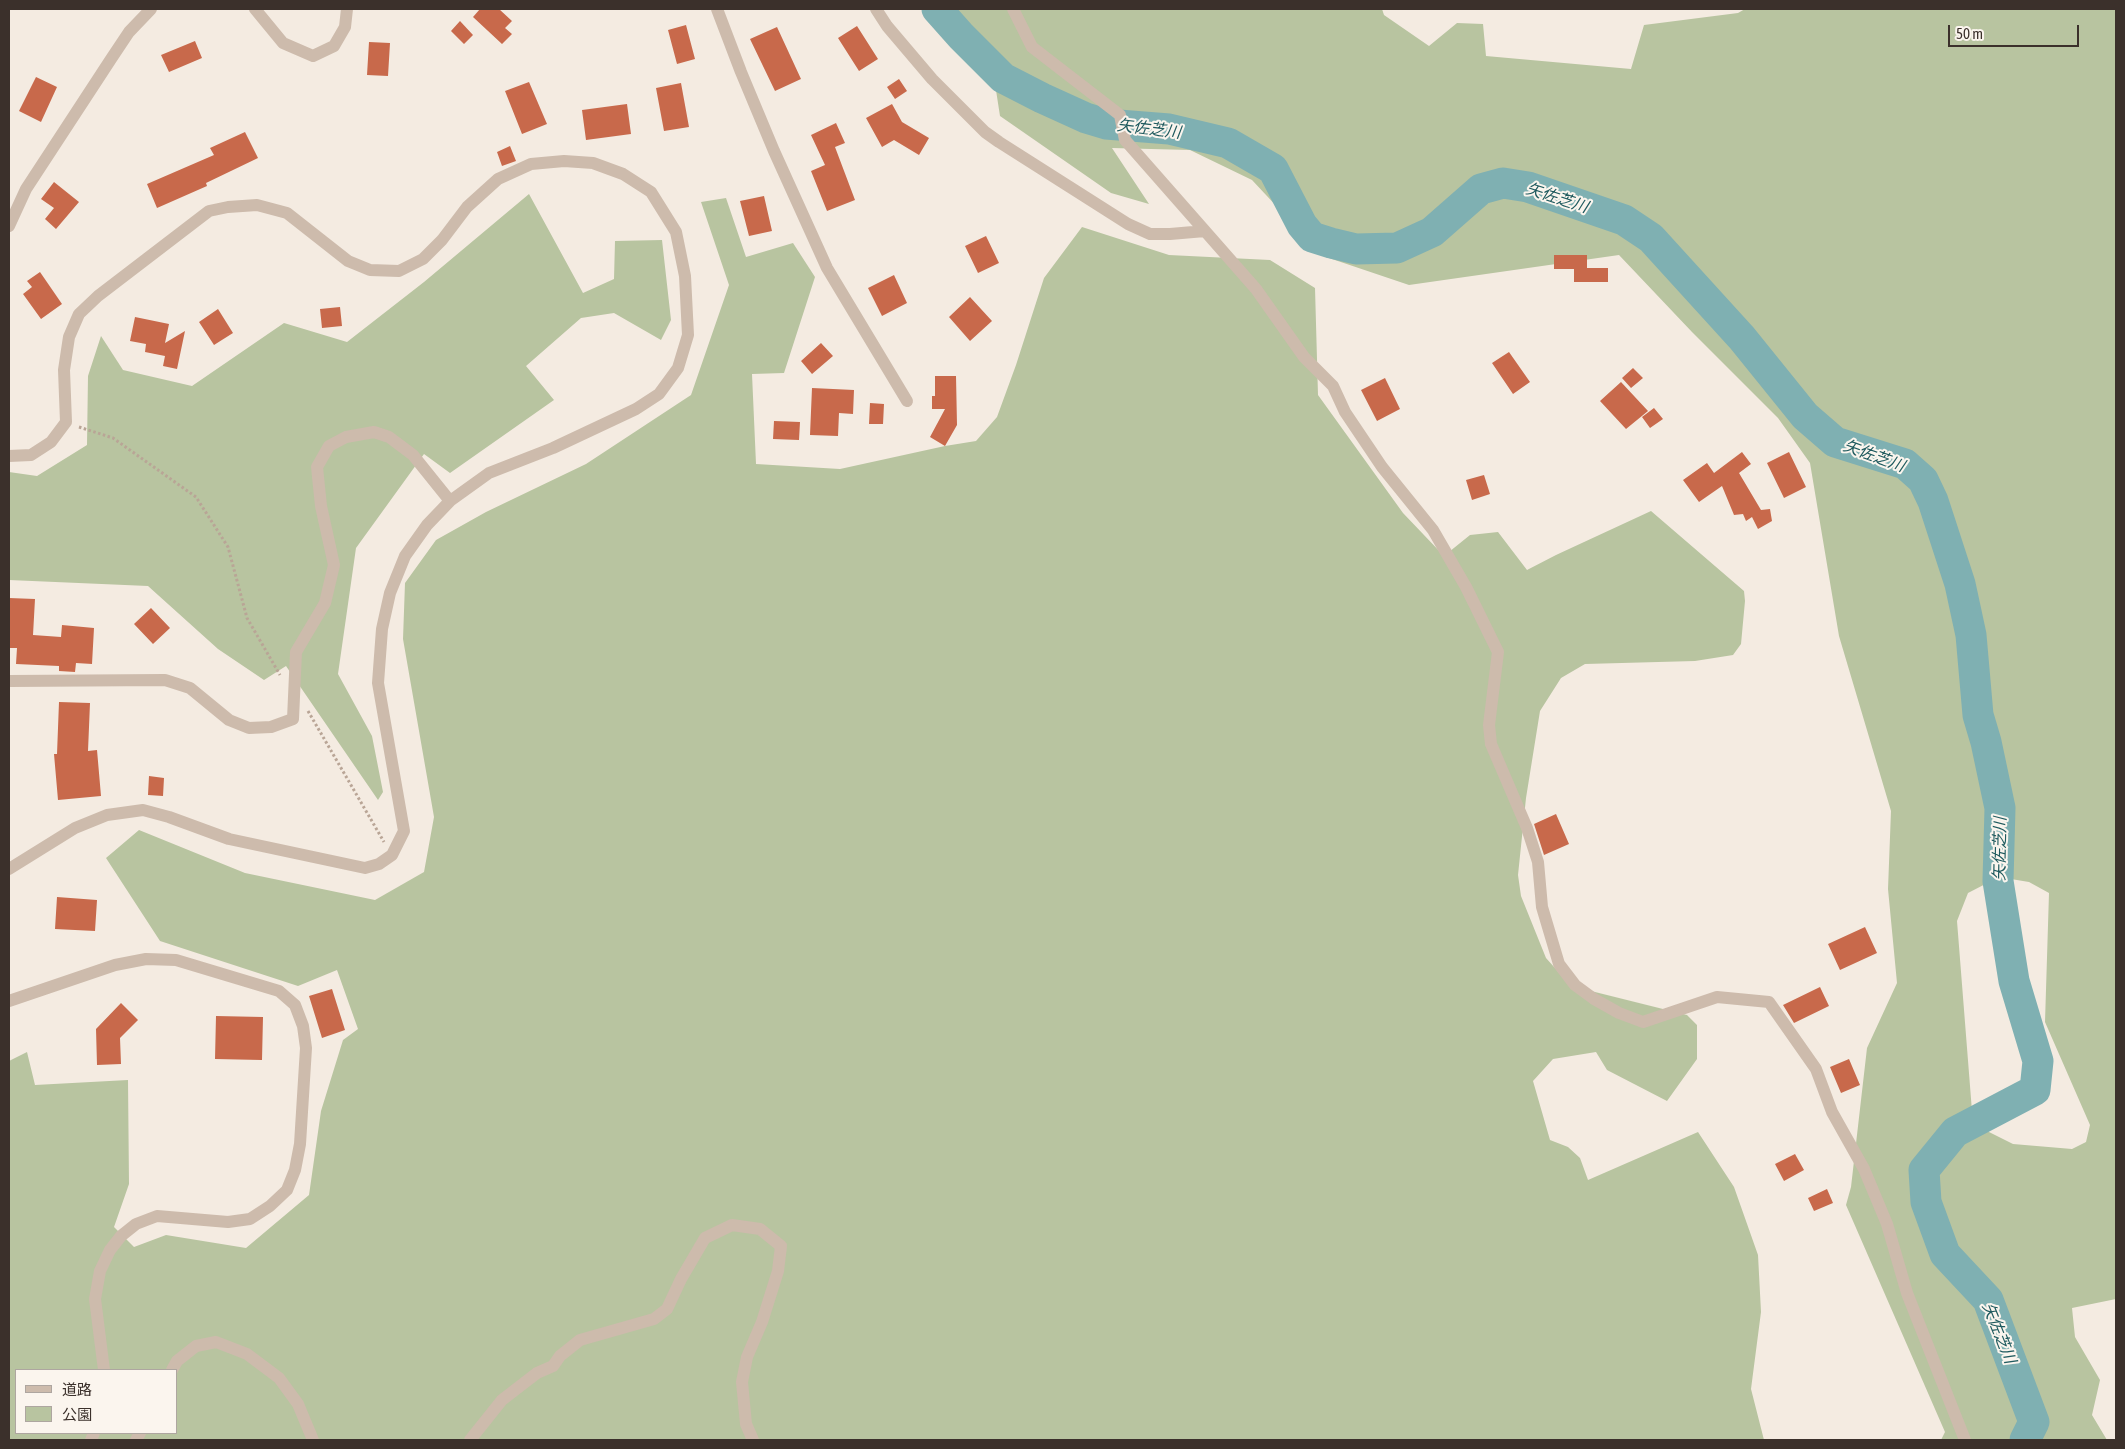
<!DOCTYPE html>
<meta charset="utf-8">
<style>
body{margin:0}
#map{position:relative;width:2125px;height:1449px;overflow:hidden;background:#f4ebe1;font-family:"Asap Condensed","Noto Sans JP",sans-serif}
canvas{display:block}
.frame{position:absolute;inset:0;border:10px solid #3b302b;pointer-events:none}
.legend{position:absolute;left:15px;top:1369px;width:162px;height:65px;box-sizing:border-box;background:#fbf5ee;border:1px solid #aea6a0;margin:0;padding:6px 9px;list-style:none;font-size:15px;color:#3b302b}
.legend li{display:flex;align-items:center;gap:10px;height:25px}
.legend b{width:25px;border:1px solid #aea6a0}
.scale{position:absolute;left:1948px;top:25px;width:131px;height:22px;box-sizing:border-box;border:2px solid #3b302b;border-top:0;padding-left:6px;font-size:15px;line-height:18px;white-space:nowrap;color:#3b302b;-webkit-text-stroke:4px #fbf5ee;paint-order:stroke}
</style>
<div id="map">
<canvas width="2125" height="1449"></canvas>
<div class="frame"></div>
<ul class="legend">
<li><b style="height:6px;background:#cdbbac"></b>道路</li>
<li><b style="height:14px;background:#b8c4a0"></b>公園</li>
</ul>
<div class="scale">50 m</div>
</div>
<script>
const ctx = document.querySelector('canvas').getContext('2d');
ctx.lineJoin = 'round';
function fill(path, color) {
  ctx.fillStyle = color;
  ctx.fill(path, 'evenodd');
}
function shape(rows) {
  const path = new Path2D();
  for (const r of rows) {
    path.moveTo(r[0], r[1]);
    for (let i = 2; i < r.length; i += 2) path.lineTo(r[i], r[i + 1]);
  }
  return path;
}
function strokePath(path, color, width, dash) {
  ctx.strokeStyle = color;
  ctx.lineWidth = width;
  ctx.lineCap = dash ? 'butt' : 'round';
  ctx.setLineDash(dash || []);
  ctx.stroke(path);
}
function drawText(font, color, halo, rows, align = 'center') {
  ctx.font = font + ' "Asap Condensed","Noto Sans JP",sans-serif';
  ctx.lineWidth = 4;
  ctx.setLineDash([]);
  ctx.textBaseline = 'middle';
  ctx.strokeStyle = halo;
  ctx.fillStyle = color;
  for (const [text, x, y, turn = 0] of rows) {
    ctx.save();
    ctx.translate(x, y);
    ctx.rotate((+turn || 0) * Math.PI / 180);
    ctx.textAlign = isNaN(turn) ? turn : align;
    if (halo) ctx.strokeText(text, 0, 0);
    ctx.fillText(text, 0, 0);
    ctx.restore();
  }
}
const green = shape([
 [951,9,1382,9,1384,15,1429,46,1457,23,1483,24,1486,56,1631,69,1644,25,1738,13,1745,9,2116,9,2116,1299,2072,1308,2075,1337,2100,1380,2092,1415,2107,1440,1941,1440,1945,1432,1846,1205,1851,1187,1867,1048,1897,983,1888,889,1891,811,1839,636,1810,463,1778,418,1692,332,1619,255,1409,285,1323,256,1252,180,1190,150,1112,148,1149,204,1111,193,1000,116,991,58],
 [1999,877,2029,882,2049,893,2045,1022,2090,1125,2086,1142,2072,1149,2013,1144,1973,1124,1957,921,1968,893],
 [529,194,583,293,614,279,615,241,662,240,671,320,661,340,614,313,581,318,526,366,554,400,450,473,424,454,356,548,338,674,372,736,383,792,378,800,286,666,264,680,218,649,148,586,9,580,9,472,37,476,87,445,88,376,101,336,123,370,192,386,284,323,347,342,424,282],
 [726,198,746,257,793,243,815,277,784,373,752,374,756,464,840,469,945,446,976,441,997,417,1016,365,1044,278,1082,227,1169,255,1270,260,1315,288,1318,395,1403,513,1444,556,1470,535,1498,532,1527,570,1556,555,1651,511,1744,591,1745,601,1741,644,1733,655,1695,661,1585,664,1561,678,1540,711,1526,798,1518,875,1521,896,1546,958,1571,986,1687,1015,1697,1025,1697,1059,1667,1101,1607,1070,1596,1052,1553,1059,1533,1081,1550,1140,1568,1147,1580,1158,1588,1180,1698,1132,1734,1187,1758,1255,1761,1312,1751,1389,1764,1440,9,1440,9,1061,27,1052,35,1085,128,1080,129,1184,114,1227,134,1247,166,1235,246,1248,309,1195,321,1111,343,1040,358,1029,337,970,298,986,160,941,106,858,139,830,245,873,375,900,424,872,434,817,403,639,405,583,436,540,486,512,586,464,691,395,729,285,701,202],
 [16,1370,176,1370,176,1433,16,1433]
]);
const river = shape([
 [937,9,961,36,1003,78,1042,98,1086,118,1106,124,1169,129,1228,143,1273,169,1302,225,1312,237,1331,243,1356,249,1397,248,1432,232,1481,189,1503,183,1528,187,1624,220,1651,238,1742,338,1805,416,1835,442,1905,464,1923,480,1933,501,1960,584,1971,635,1978,715,1986,742,2000,808,1998,881,2014,981,2038,1061,2035,1090,1955,1132,1924,1170,1926,1202,1945,1254,1988,1300,2034,1422,2025,1440]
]);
const building = shape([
 [480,9,499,9,512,21,505,28,512,34,502,44,473,17],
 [460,21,473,35,464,44,451,31],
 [686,25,695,59,677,64,668,30],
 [857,26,878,59,859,71,838,38],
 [777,27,801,79,775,91,750,39],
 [195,41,202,58,169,72,161,55],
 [369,42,390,43,388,76,367,75],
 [36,77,57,87,41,122,19,111],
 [899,79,907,91,895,99,887,87],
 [529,82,547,124,522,134,505,91],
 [681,83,689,127,664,131,656,88],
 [627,104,631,134,586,140,582,110],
 [892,104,902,122,929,138,919,155,894,140,882,147,866,118],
 [836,123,845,143,835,147,855,200,827,211,811,171,825,165,811,135],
 [245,132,258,158,206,183,207,186,157,208,147,184,214,155,210,148],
 [510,146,516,161,502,166,497,152],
 [54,182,79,202,56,229,45,219,54,208,41,199],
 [764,196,772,231,749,236,740,201],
 [986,236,999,263,978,273,965,246],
 [1554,255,1587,255,1587,268,1608,268,1608,282,1574,282,1574,269,1554,269],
 [40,272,62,304,41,319,23,294,32,287,27,281],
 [894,275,907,303,882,316,868,288],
 [970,297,992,321,970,341,949,317],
 [340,307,342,326,322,328,320,309],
 [218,309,233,333,214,345,199,322],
 [135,317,169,324,165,343,185,331,177,369,163,366,165,356,145,352,146,344,130,341],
 [821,343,833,356,812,374,801,361],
 [1509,352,1530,382,1513,394,1492,363],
 [1633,368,1643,378,1631,388,1622,378],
 [935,376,956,376,957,425,945,446,930,437,945,409,932,409,932,396,935,396],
 [1385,378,1400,409,1377,421,1361,390],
 [1621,382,1648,411,1626,429,1600,401],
 [812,388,854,390,853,414,839,413,838,436,810,435],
 [870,403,884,404,883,424,869,424],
 [1654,408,1663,419,1650,428,1642,417],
 [774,421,800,422,799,440,773,439],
 [1742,452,1751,464,1739,473,1761,510,1770,509,1772,521,1758,529,1752,517,1746,521,1743,514,1734,515,1722,486,1699,502,1683,480,1707,463,1714,473],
 [1789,452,1806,487,1784,498,1767,463],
 [1484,475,1490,494,1472,500,1466,480],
 [9,598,35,599,33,635,61,637,62,625,94,628,92,664,76,663,75,672,59,671,59,666,16,664,17,648,9,648],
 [151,608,170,628,153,644,134,624],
 [59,702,90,703,88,751,97,750,101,796,58,800,54,754,57,754],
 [149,776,164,778,163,796,148,795],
 [1556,814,1569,844,1544,855,1534,824],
 [57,897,97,900,95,931,55,929],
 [1865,927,1877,953,1840,970,1828,944],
 [1820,987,1829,1006,1794,1023,1783,1005],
 [332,989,345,1030,322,1038,309,996],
 [121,1003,138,1020,120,1038,121,1064,97,1065,96,1029],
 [216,1016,263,1017,262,1060,215,1059],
 [1849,1059,1860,1085,1841,1093,1830,1067],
 [1795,1154,1804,1170,1784,1181,1775,1164],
 [1827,1189,1833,1203,1814,1211,1808,1198]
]);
const path = shape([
 [79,427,113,438,196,497,228,547,247,618,280,675],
 [308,711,384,842]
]);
const minor = shape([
 [255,9,283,43,313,56,334,46,345,27,347,9],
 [717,9,741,72,774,151,827,268,907,401],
 [876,9,887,26,932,79,985,132,999,142,1128,224,1150,234,1170,234,1205,231],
 [1013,9,1032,47,1120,115,1125,140,1256,289,1304,357,1333,386,1345,412,1382,467,1433,530,1466,587,1498,652,1489,725,1491,744,1527,828,1538,862,1542,907,1559,964,1575,985,1594,999,1619,1013,1643,1022,1717,997,1769,1002,1816,1069,1832,1112,1864,1169,1887,1224,1907,1293,1965,1440],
 [9,226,26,189,111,59,129,32,151,9],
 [9,456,31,455,51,442,66,422,64,370,69,337,79,314,98,296,209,211,228,207,257,205,287,213,348,261,370,270,399,271,423,259,442,240,467,207,498,179,531,164,564,161,593,163,623,174,651,192,676,232,685,276,688,335,678,368,659,394,636,409,553,448,489,473,450,501,427,525,405,556,390,593,382,629,378,683,404,831,392,855,379,864,365,868,229,839,169,817,143,810,107,815,75,828,9,869],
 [9,681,165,680,190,688,229,720,249,728,271,727,293,719,296,652,325,603,334,565,321,506,317,467,329,446,346,437,374,432,389,437,413,455,450,501],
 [9,1001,115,965,146,959,176,960,279,991,295,1005,303,1026,306,1048,300,1144,295,1170,287,1190,270,1206,250,1219,228,1222,157,1216,136,1224,121,1236,110,1250,100,1271,95,1299,104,1370],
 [172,1370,177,1361,196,1346,216,1342,247,1354,279,1378,298,1404,313,1440],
 [91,1440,94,1433],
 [136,1440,140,1433],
 [470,1440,502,1400,537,1373,553,1366,560,1356,580,1340,654,1319,667,1309,681,1279,705,1238,732,1225,760,1229,781,1246,778,1271,762,1322,747,1357,742,1382,746,1424,753,1440]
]);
const waterNames = [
 ["矢佐芝川",1149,129,7],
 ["矢佐芝川",1557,198,18],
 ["矢佐芝川",1874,456,20],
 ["矢佐芝川",2000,849,-89],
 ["矢佐芝川",1999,1333,68]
];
fill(green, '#b8c4a0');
strokePath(river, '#7fb0b2', 31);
fill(building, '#c8694b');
strokePath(path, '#b9a596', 3, [2.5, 2.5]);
strokePath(minor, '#cdbbac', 12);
drawText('italic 16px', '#1f5a5e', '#fbf5ee', waterNames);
</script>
